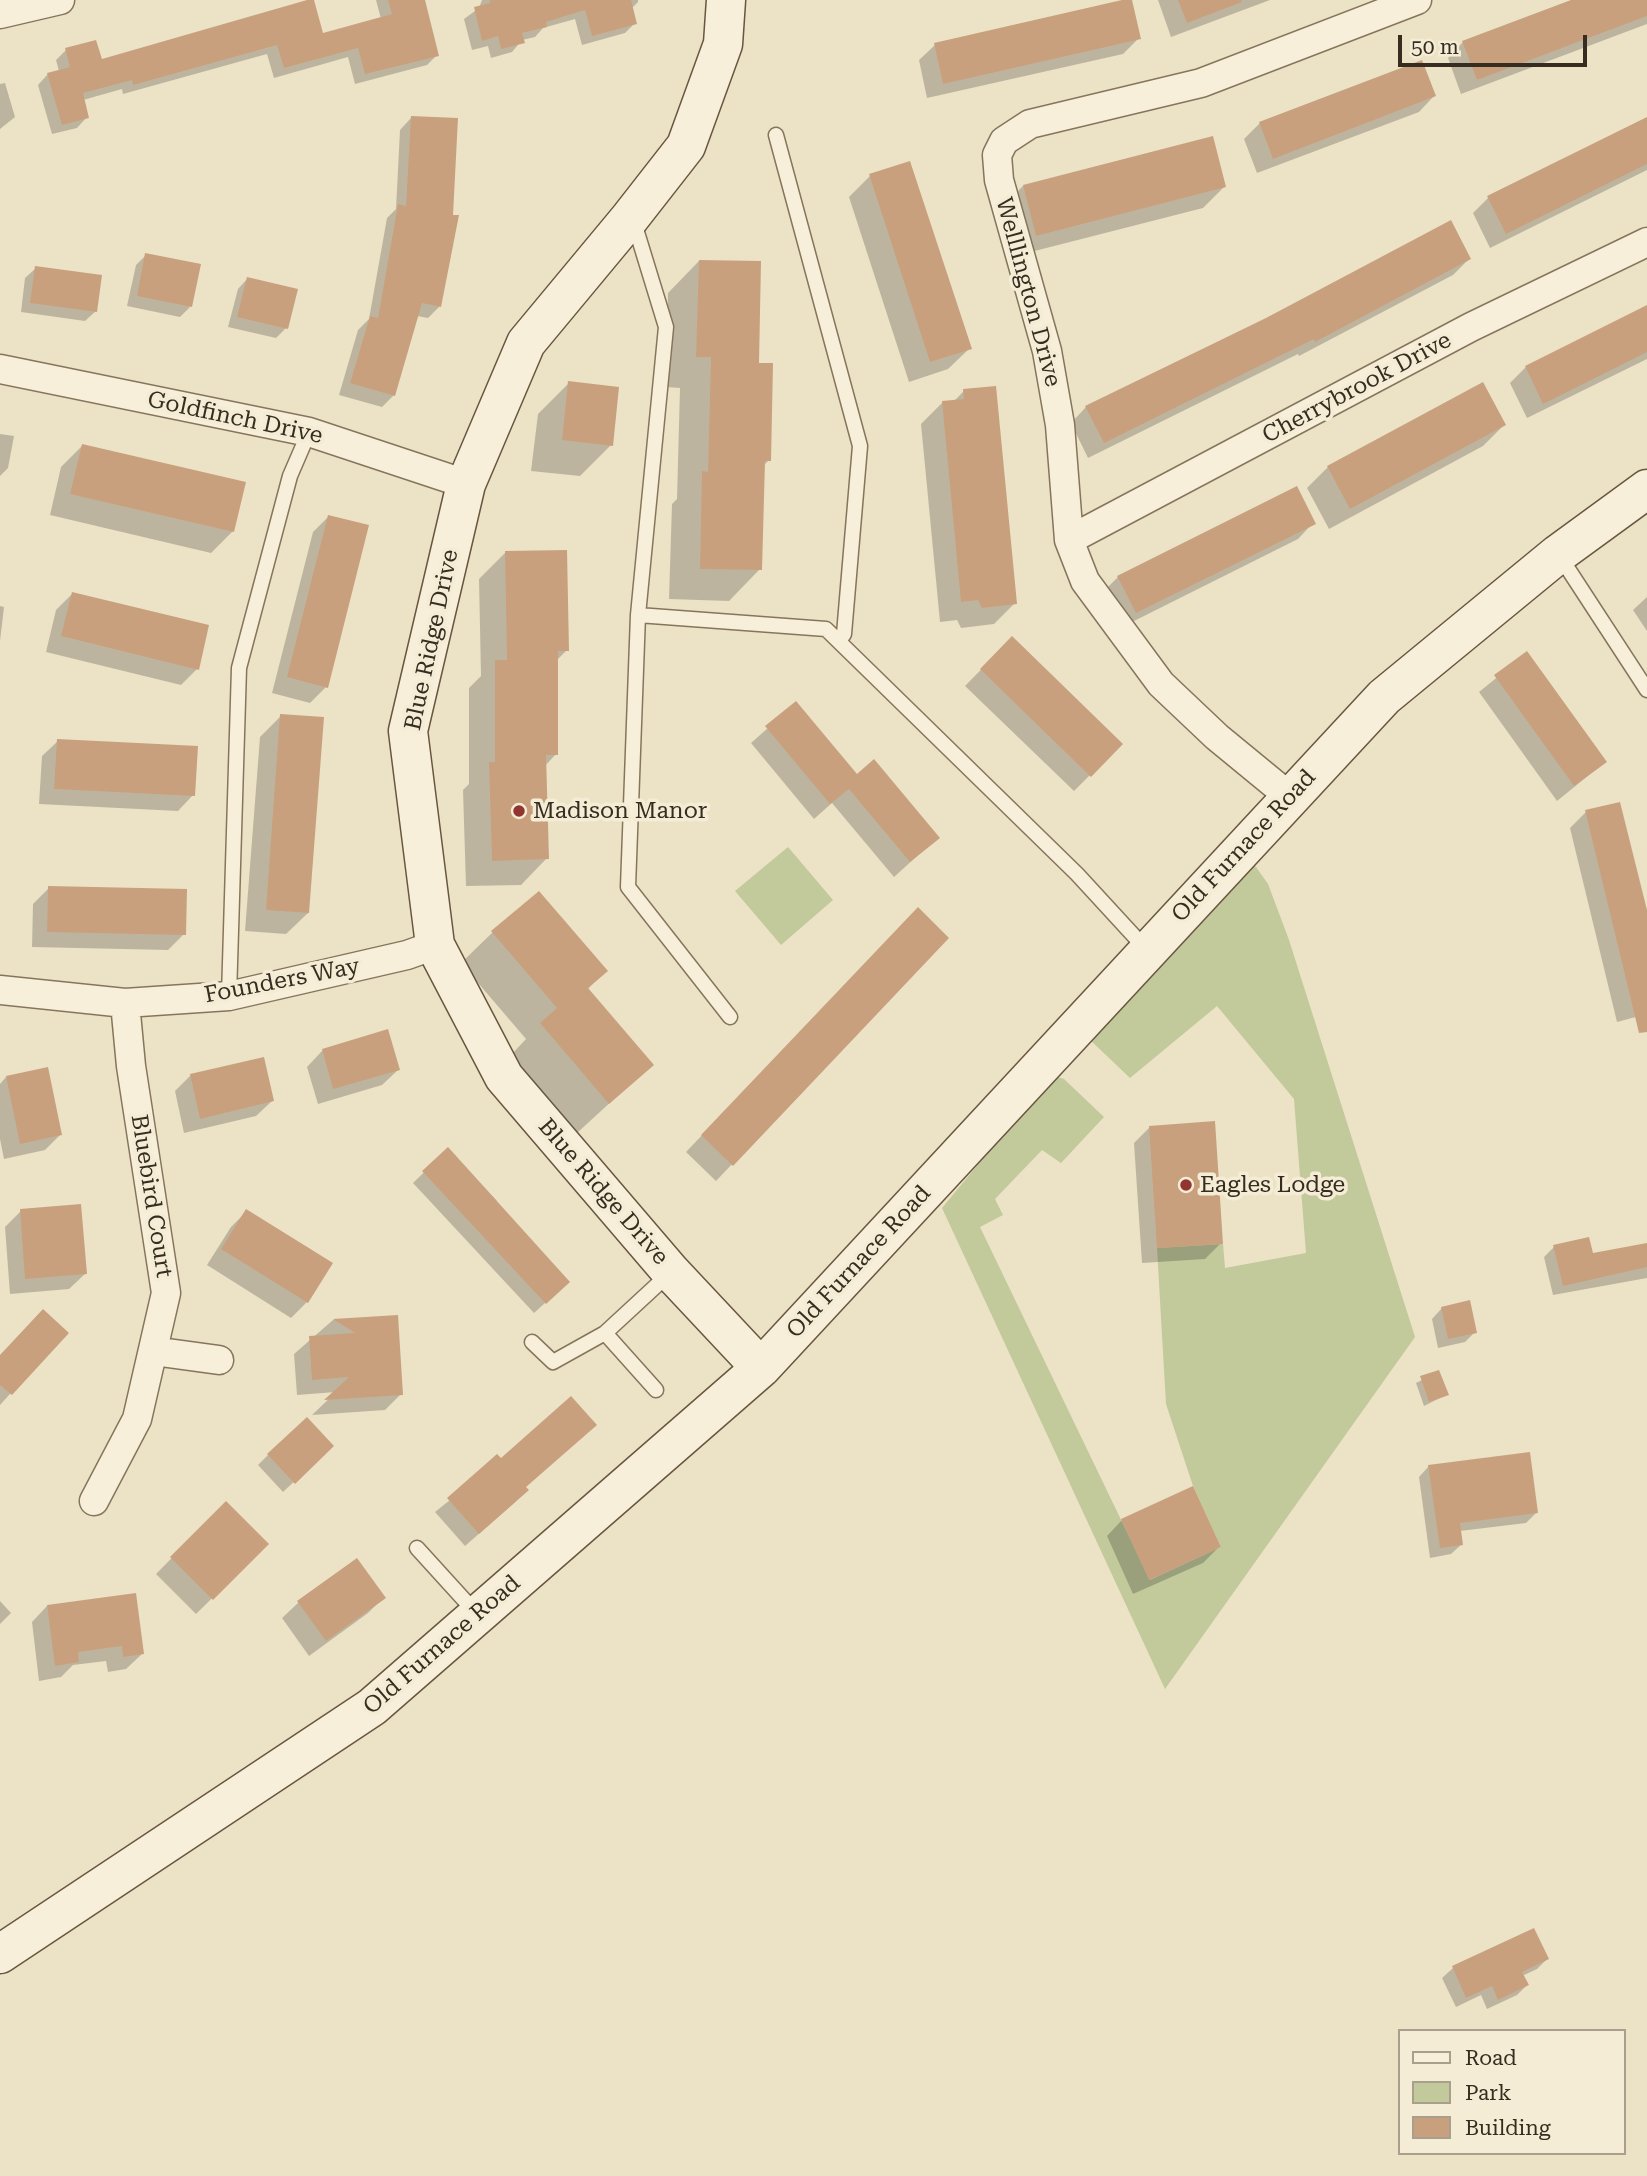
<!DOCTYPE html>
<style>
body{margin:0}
#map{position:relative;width:1647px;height:2176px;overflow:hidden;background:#ece2c6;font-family:"Roboto Serif",serif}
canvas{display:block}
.legend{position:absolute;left:1398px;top:2029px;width:228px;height:126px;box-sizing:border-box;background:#f4ecd5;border:2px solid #a89f8d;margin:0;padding:9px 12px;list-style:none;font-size:21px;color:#372c20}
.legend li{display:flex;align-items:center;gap:14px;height:35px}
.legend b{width:35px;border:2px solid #a89f8d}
.scale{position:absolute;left:1398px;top:35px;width:189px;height:32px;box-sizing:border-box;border:4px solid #372c20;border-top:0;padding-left:9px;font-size:21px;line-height:24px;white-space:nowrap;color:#372c20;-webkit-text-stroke:5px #f4ecd5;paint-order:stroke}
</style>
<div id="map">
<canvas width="1647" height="2176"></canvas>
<ul class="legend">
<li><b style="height:9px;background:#f7efd9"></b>Road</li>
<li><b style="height:19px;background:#c2c99b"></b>Park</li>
<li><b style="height:19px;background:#c8a07e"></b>Building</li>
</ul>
<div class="scale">50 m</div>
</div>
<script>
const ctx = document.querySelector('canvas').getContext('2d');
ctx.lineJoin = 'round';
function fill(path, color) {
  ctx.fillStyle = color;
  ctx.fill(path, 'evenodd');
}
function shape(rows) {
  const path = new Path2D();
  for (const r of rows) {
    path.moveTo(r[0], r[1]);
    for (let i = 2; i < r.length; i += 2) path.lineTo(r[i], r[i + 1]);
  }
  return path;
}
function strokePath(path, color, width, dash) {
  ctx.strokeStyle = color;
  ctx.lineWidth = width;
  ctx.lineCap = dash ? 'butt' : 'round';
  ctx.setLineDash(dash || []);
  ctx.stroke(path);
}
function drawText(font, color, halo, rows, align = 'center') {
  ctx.font = font + ' "Roboto Serif",serif';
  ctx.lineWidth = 7;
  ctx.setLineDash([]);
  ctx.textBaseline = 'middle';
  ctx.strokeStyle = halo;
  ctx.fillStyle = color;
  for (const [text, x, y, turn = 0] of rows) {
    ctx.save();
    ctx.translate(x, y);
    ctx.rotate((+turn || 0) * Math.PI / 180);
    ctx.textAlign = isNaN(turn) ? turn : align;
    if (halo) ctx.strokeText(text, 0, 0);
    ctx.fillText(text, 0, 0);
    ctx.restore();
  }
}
const green = shape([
 [788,847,833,900,781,945,735,891],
 [1239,858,1256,867,1268,884,1289,940,1415,1337,1165,1689,942,1208,1052,1075,1064,1079,1104,1117,1061,1163,1042,1150,995,1199,1003,1215,980,1227,1150,1580,1221,1547,1193,1486,1166,1404,1157,1248,1223,1244,1225,1268,1306,1253,1294,1099,1217,1006,1130,1078,1087,1037]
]);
const shadow = shape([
 [376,0,423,0,437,55,427,65,355,84,348,57,274,78,267,54,123,94,122,89,83,100,87,117,77,128,52,134,38,85,48,74,59,71,56,60,66,50,100,61,322,35,381,19],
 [482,0,638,0,638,2,631,9,635,23,625,33,582,45,575,19,543,28,535,37,522,40,512,52,491,58,488,46,472,50,464,19,479,8],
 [1158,0,1270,0,1171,37],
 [1576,0,1647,0,1647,24,1461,94,1448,58,1463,42],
 [1139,38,1123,54,927,98,919,60,935,45],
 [5,83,15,117,0,129,0,84],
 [1434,96,1419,112,1257,173,1244,139,1260,123],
 [411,118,440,306,428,318,417,316,394,395,382,407,339,395,358,330,369,319,387,218,396,209,400,130],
 [1647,119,1647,170,1490,248,1473,213,1488,198],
 [870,176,970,348,948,369,909,382,849,197],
 [1023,186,1224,187,1203,208,1015,256,1002,207],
 [146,255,190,307,180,317,127,306,136,265],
 [1469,259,1453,275,1299,356,1298,354,1088,458,1071,423,1086,407],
 [699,261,757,365,769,460,763,466,760,569,729,601,669,599,672,504,677,499,680,388,666,387,668,293],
 [36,268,96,311,85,321,21,312,25,278],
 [248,278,286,328,276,338,228,327,238,289],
 [1647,307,1647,359,1527,418,1510,383,1526,367],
 [569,383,611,445,580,476,531,471,538,414],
 [964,391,1015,603,994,624,961,628,957,620,940,622,921,424,943,402,954,401],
 [1504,425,1483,446,1329,529,1307,488,1328,467],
 [0,434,14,436,8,468,0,476],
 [82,446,233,531,211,553,50,515,61,467],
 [328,517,326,687,310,703,272,693,313,532],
 [1313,523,1298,539,1120,628,1102,593,1118,577],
 [505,553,567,650,556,661,556,754,545,766,547,858,521,885,466,886,463,790,469,784,469,688,481,676,479,579],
 [72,594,197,669,181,685,46,652,56,610],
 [1647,597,1647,631,1633,610],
 [0,606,4,607,0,641],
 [1012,638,1121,744,1074,791,965,686],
 [1527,653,1605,762,1557,801,1479,692],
 [795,704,856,776,937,838,894,877,832,803,814,819,751,743],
 [281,716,308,913,286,934,245,931,260,737],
 [58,741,193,795,178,811,39,804,42,756],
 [1586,812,1647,918,1647,1014,1617,1022,1570,828],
 [49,888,184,934,168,950,32,947,33,904],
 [902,925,947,938,716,1181,686,1152],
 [493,932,605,971,587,990,651,1065,577,1133,511,1055,526,1039,461,963],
 [387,1032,398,1070,382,1085,318,1104,307,1067,322,1051],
 [191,1075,272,1101,256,1116,184,1133,175,1091],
 [6,1077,61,1134,45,1150,4,1159,0,1139,0,1084],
 [1150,1127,1221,1243,1205,1259,1142,1263,1134,1143],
 [448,1149,497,1201,494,1204,557,1292,534,1313,413,1183],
 [21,1211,85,1274,69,1289,10,1294,5,1227],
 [247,1211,331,1264,307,1302,291,1318,207,1265,231,1227],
 [1647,1245,1647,1278,1553,1295,1544,1257,1554,1247,1591,1255],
 [1442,1308,1475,1332,1465,1342,1438,1348,1432,1319],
 [396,1316,401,1394,385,1410,312,1415,336,1392,297,1395,294,1354,333,1320],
 [67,1333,10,1394,0,1405,0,1356],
 [1438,1372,1446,1395,1424,1406,1416,1383],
 [332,1446,283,1492,258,1465,268,1455],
 [500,1460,525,1487,514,1503,465,1546,435,1512],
 [1429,1466,1536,1513,1526,1523,1460,1531,1462,1544,1451,1554,1430,1558,1419,1477],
 [226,1503,267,1544,196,1614,156,1574],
 [1122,1520,1219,1547,1203,1563,1133,1594,1107,1536],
 [384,1597,368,1613,309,1656,282,1618,298,1603],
 [0,1601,11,1613,0,1624],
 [47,1606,142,1654,126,1669,108,1672,106,1661,73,1665,61,1677,39,1681,32,1622],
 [1533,1930,1547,1959,1537,1969,1522,1976,1527,1985,1517,1995,1487,2009,1481,1995,1456,2007,1442,1978,1453,1968]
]);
const building = shape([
 [307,0,314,0,323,33,392,14,388,0,425,0,439,56,365,74,358,48,284,68,277,45,133,85,132,80,83,93,89,118,62,125,47,73,70,67,65,48,96,40,102,59],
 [490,0,631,0,637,24,592,36,585,10,546,22,547,27,522,33,525,43,501,49,498,36,482,41,474,7,490,3],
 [1122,0,1132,0,1141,39,943,84,934,43],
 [1178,0,1241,0,1242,2,1187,23],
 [1571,0,1647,0,1647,16,1477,80,1462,41],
 [1422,60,1436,96,1273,159,1259,122],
 [411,116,458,118,453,215,459,215,441,307,422,303,395,396,350,383,370,316,378,318,398,204,406,206],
 [1647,117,1647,164,1506,234,1487,196],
 [1213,136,1226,187,1036,236,1023,185],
 [910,161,972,349,930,362,869,174],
 [1451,220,1471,259,1315,342,1314,339,1104,443,1085,406,1266,318],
 [145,253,201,264,192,307,137,296],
 [699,260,761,261,759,363,773,363,771,461,765,461,762,570,700,569,702,471,708,472,711,357,696,357],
 [35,266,102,275,97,312,30,303],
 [247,277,298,289,288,329,237,317],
 [1647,305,1647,352,1543,404,1525,366],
 [568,381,619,387,613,446,562,440],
 [1483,382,1506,425,1350,509,1327,466],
 [996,386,1017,604,982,608,978,600,961,602,942,401,964,399,963,389],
 [82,444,246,482,234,532,70,494],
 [1297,486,1316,524,1136,613,1117,576],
 [328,515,369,525,328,688,287,677],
 [567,550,569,651,558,651,558,755,546,755,549,859,492,861,489,762,495,762,495,660,507,660,505,551],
 [72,592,209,625,199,670,61,636],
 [1012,636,1123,744,1091,777,980,669],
 [1527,651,1607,762,1574,786,1494,675],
 [796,701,857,774,874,759,940,838,910,862,849,789,830,804,765,726],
 [280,714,324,717,309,913,266,910],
 [57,739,198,746,195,796,54,789],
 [1620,802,1647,910,1647,1032,1639,1033,1585,810],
 [48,886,187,889,186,935,47,932],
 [539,891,608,971,588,988,654,1065,609,1104,540,1023,557,1008,491,931],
 [918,907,949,938,733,1166,701,1135],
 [388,1029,400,1070,333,1089,322,1049],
 [264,1057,274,1101,200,1119,190,1074],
 [48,1067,62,1135,20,1144,6,1076],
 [1215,1121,1223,1244,1157,1248,1149,1126],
 [448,1147,570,1282,546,1304,422,1171],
 [81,1204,87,1274,25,1279,20,1209],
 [246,1209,333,1263,308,1303,221,1249],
 [1589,1237,1593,1253,1647,1243,1647,1267,1563,1286,1553,1245],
 [1470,1300,1477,1333,1448,1339,1441,1307],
 [43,1309,69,1333,12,1395,0,1385,0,1355],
 [398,1315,403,1395,324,1400,349,1377,312,1380,309,1336,355,1333,333,1319],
 [1439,1370,1449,1395,1429,1402,1420,1376],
 [571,1396,597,1425,526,1487,529,1490,479,1534,447,1498,497,1454,501,1458],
 [307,1417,334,1446,295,1484,267,1454],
 [1530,1452,1538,1513,1460,1523,1463,1545,1440,1548,1428,1465],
 [1193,1486,1221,1547,1149,1580,1121,1519],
 [226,1501,269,1544,213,1600,170,1557],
 [357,1558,386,1598,326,1641,297,1601],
 [136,1593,144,1654,123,1657,122,1646,78,1652,79,1662,55,1666,47,1605],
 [1534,1928,1549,1959,1522,1972,1529,1985,1498,2000,1492,1986,1466,1998,1452,1966]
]);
const lane = shape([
 [776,135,860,446,844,634,839,641],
 [630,221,636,229,666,327,638,615,628,887,730,1017],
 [1559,555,1647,690],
 [638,615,826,629,1077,874,1146,949],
 [229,996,239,668,290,476,309,432],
 [532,1342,553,1362,605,1333],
 [656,1390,605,1333,670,1273],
 [417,1548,477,1614]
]);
const street = shape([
 [0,14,60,0],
 [0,369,309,432,466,484],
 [1069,540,1471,327,1647,242],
 [1290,797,1217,737,1161,684,1085,581,1069,540,1060,425,1047,351,999,180,997,155,1004,141,1030,124,1201,83,1417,0],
 [0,990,125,1003,229,996,407,955,435,945],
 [153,1351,219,1360],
 [94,1501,137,1419,166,1293,131,1066,125,1003]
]);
const secondary = shape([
 [726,0,723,44,686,146,629,219,526,343,466,484,408,731,435,945,504,1077,671,1272,761,1368],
 [0,1954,372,1707,761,1368,1384,697,1558,554,1647,489]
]);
const markers = [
 [519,811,7,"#923430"],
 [1186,1185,7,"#923430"]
];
const streetNames = [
 ["Welllington Drive",1028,292,75],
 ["Cherrybrook Drive",1357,388,-28],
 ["Goldfinch Drive",235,418,12],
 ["Blue Ridge Drive",432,640,-78],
 ["Old Furnace Road",1244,846,-47],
 ["Founders Way",282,981,-11],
 ["Blue Ridge Drive",603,1192,49],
 ["Bluebird Court",151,1196,81],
 ["Old Furnace Road",859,1262,-47],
 ["Old Furnace Road",442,1645,-41]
];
const poiNames = [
 ["Madison Manor",533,811],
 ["Eagles Lodge",1200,1185]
];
fill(green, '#c2c99b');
fill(shadow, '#0003');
fill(building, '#c8a07e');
strokePath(lane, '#86755d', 17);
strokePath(street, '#86755d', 31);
strokePath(secondary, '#685640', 41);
strokePath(lane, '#f7efd9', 14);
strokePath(street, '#f7efd9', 28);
strokePath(secondary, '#f7efd9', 38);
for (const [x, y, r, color] of markers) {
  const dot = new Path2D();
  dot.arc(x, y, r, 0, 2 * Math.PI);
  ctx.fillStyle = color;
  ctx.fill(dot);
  strokePath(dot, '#f4ecd5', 2.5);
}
drawText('23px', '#372c20', '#f4ecd5', streetNames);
drawText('23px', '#372c20', '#f4ecd5', poiNames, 'left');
</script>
